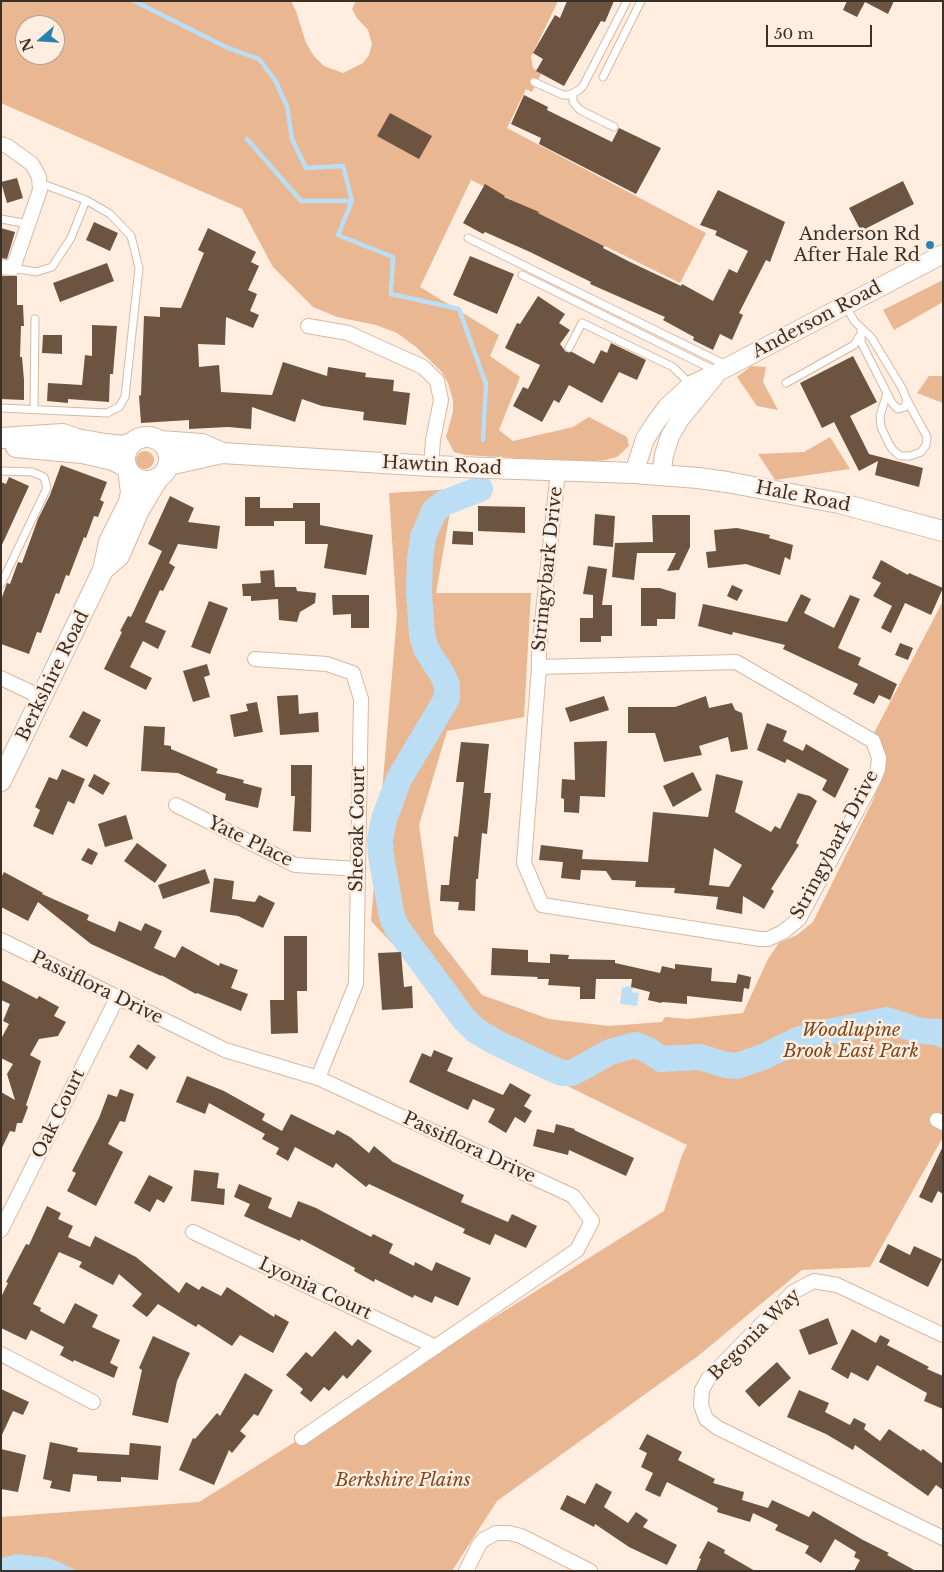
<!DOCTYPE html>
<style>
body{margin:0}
#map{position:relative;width:944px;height:1572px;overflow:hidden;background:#ffede0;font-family:"Libre Baskerville",serif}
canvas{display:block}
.frame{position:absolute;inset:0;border:2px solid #3b3027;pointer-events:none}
.north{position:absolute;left:15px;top:15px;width:50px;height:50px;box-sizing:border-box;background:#ffede0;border:1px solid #b1a196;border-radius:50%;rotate:251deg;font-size:14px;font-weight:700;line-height:20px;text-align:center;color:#3b3027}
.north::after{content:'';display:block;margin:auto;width:18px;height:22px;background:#2782af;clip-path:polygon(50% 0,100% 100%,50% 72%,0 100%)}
.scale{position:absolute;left:766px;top:25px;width:106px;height:22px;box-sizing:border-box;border:2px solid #3b3027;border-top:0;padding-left:6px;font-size:15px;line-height:18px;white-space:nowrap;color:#3b3027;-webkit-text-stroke:4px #ffede0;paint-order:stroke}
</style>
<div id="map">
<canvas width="944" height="1572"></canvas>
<div class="frame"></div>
<div class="north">N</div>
<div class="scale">50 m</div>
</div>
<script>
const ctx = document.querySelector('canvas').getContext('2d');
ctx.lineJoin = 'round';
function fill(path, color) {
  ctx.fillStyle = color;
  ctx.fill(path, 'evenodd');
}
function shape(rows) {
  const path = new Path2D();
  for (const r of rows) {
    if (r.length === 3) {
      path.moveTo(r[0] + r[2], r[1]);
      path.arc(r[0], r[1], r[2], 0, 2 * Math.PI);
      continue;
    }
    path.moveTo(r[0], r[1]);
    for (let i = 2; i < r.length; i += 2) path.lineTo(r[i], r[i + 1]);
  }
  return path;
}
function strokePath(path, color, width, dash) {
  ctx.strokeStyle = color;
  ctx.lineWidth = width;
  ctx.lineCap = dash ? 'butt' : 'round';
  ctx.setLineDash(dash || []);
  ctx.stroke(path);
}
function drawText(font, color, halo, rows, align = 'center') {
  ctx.font = font + ' "Libre Baskerville",serif';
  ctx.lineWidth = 5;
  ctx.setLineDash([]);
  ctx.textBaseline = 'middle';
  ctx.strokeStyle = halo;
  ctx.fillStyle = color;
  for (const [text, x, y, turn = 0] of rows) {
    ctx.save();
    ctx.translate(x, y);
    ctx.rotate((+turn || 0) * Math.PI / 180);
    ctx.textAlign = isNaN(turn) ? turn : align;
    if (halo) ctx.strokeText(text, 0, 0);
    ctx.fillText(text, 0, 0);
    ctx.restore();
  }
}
const green = shape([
 [1,1,291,1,296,11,306,43,314,56,324,66,343,73,363,63,369,55,372,44,368,30,357,18,352,9,356,1,558,1,531,57,533,68,541,74,532,92,526,89,507,128,706,233,680,283,471,180,420,287,499,335,490,356,520,377,499,430,513,441,573,427,589,417,627,437,629,446,617,457,605,460,582,462,465,455,454,452,446,437,453,412,453,400,448,383,441,371,416,347,397,333,376,325,337,317,313,307,273,267,242,209,1,103],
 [25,25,55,25,55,55,25,55],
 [943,280,943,302,894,330,883,310],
 [751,366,766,367,763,382,778,410,757,406,737,377],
 [929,376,943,376,943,403,917,393],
 [830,437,850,469,775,480,758,454,804,452],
 [145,460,9],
 [454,489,436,593,531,593,524,717,447,731,419,825,434,933,482,995,549,1019,609,1026,662,1022,665,1017,687,1019,743,1013,768,959,779,943,797,935,813,922,873,800,880,782,883,771,882,753,874,733,943,601,943,1137,870,1267,802,1270,698,1356,497,1501,452,1571,1,1571,1,1517,199,1502,664,1211,682,1155,687,1145,539,1072,451,1021,424,977,371,921,397,616,389,493]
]);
const water = shape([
 [626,986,633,987,632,992,639,993,637,1006,620,1004,622,987,625,988],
 [17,1554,50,1558,78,1571,1,1571,1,1558]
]);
const stream = shape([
 [134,1,228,48,259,59,275,80,287,106,292,139,306,168,343,166,352,201],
 [247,139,301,201,352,201,338,235,393,257,391,294,459,309,486,384,483,440]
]);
const river = shape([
 [480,489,444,503,434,511,423,537,420,559,419,593,422,635,426,649,442,674,447,685,447,698,399,779,384,819,380,840,381,856,392,917,397,928,464,1019,475,1030,495,1042,550,1068,562,1073,572,1073,610,1052,635,1045,648,1050,661,1059,700,1057,726,1065,737,1066,763,1057,798,1040,813,1035,887,1020,920,1031,939,1032,943,1035]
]);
const building = shape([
 [567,1,614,1,605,22,601,21,564,86,536,71,543,59,533,53,555,15,560,18],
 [847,1,894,1,888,14,865,2,857,17,843,10],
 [524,95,548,107,547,110,612,142,619,128,661,148,636,194,539,144,541,138,511,124],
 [390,113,432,136,419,159,377,136],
 [17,178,23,198,7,203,1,182],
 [903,181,914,204,861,231,849,208],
 [485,184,505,196,504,197,539,212,538,213,604,246,603,248,630,262,681,286,682,284,713,301,729,269,737,273,748,251,715,235,717,231,700,225,718,190,785,222,770,262,766,260,739,313,743,315,732,340,720,334,713,350,693,340,694,337,663,320,665,317,590,284,591,282,530,252,485,232,483,234,463,223],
 [94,222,118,233,110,251,86,240],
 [1,228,15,232,7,259,1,258],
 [208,228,256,252,251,262,259,266,248,290,257,294,250,311,259,315,253,328,226,317,225,345,198,344,199,367,219,365,221,392,272,395,283,362,327,376,328,367,366,373,365,377,394,380,393,391,410,393,406,425,363,420,364,412,322,406,302,399,295,422,252,407,251,429,228,427,189,429,189,420,141,423,139,396,141,395,144,316,160,317,160,307,181,308,204,253,198,250],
 [470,256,514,274,497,314,453,295],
 [107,263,114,281,60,302,53,283],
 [1,276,17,276,17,305,23,305,24,326,21,326,20,357,22,357,24,380,24,400,1,399],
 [538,296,565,314,559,323,570,330,560,344,566,352,572,352,594,364,601,350,607,353,611,343,646,360,637,380,619,372,602,403,569,385,559,403,554,400,542,422,513,406,523,387,528,389,540,365,505,348,517,323,520,324],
 [92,325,117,326,113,374,110,374,109,402,68,399,68,403,47,401,48,383,82,385,85,355,92,356],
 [43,335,62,335,62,354,42,353],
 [853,356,877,402,850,416,869,454,923,468,919,487,875,475,878,461,859,471,834,422,822,428,800,383],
 [61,465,107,482,100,500,104,502,98,517,94,516,86,538,84,537,69,576,66,575,59,594,56,593,41,633,37,632,29,654,1,644,1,600,7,583,10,584,18,562,22,563,38,519,50,495],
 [9,477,29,486,1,547,1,482,6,484],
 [170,496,194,508,188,522,220,526,217,549,178,544,169,563,175,567,163,591,160,590,145,622,166,631,158,649,143,641,130,667,152,678,146,690,104,669,122,632,120,631,128,616,131,617,162,551,148,544],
 [245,497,260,497,260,508,293,508,293,503,320,503,320,525,373,535,366,575,324,568,328,544,305,544,305,521,274,521,274,526,245,526],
 [478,506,525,507,525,533,478,531],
 [595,514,615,516,613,547,593,545],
 [652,515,690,515,690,547,679,570,667,571,676,553,637,553,634,580,612,577,615,543,653,542],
 [737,528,770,535,769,538,793,545,790,560,785,557,780,575,746,564,708,568,706,552,716,551,714,530],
 [453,531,473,532,473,545,452,544],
 [881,560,908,575,909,573,943,588,931,615,905,603,891,633,881,628,892,606,873,596,881,583,872,578],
 [588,566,607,569,602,605,612,605,612,636,601,636,601,642,580,642,580,618,593,618,593,595,583,594],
 [274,570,275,587,296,587,297,591,316,593,315,603,300,612,297,622,279,620,278,599,251,601,251,596,243,596,242,584,261,583,260,571],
 [732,585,743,590,737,601,727,596],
 [641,588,660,588,676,593,675,619,657,619,657,626,641,626],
 [801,594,811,599,804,613,834,628,850,595,860,599,838,648,861,658,858,665,897,684,890,700,879,695,874,704,853,694,858,684,783,649,785,645,733,632,732,635,698,626,703,604,787,622],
 [332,595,369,595,369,628,351,628,351,614,333,615],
 [209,601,228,608,210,654,191,647],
 [900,643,913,648,908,660,895,655],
 [207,664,210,675,204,677,210,697,193,702,183,671],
 [298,695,299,714,318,712,319,732,280,735,277,696],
 [604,696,609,710,570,722,565,708],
 [706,696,709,708,732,703,735,710,742,713,748,749,731,752,728,737,699,746,702,755,664,762,655,733,628,733,628,707,675,707],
 [257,702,263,732,234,737,230,715,248,711,246,704],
 [83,711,101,720,87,747,69,737],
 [767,723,787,731,783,741,803,751,806,744,849,769,835,798,822,790,827,780,787,759,785,763,757,750],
 [144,726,165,727,164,745,171,746,171,749,218,769,216,773,244,780,243,783,262,788,258,808,225,800,226,794,178,773,141,771],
 [607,741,605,797,580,796,579,813,564,812,564,799,561,798,562,779,575,780,574,742],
 [461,742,489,744,484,793,491,793,487,834,482,833,478,879,476,879,475,911,458,910,459,902,440,901,441,885,449,885,454,836,458,837,464,782,456,782],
 [291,765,312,765,311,832,293,831,295,796,291,796],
 [62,769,85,779,74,804,68,801,53,835,33,826,40,810,35,807,49,777,57,780],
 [693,772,702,790,673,807,663,786],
 [94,774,110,783,103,795,88,786],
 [716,774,743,781,735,812,771,832,775,826,780,829,798,793,810,796,817,801,796,843,799,845,771,889,774,891,764,909,743,896,742,914,716,909,718,897,674,893,675,888,635,887,636,881,612,880,606,871,581,870,580,880,561,878,563,862,539,860,541,845,583,850,582,859,648,862,653,812,708,817],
 [714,848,742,865,729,887,709,885],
 [126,815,133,839,105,847,98,824],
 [137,843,167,865,155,883,124,861],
 [88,848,98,853,92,865,81,860],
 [205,869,210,883,163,899,158,885],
 [4,872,43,893,42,894,89,915,87,920,115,932,119,921,141,931,145,923,162,931,154,948,175,958,182,946,219,966,220,963,238,970,231,988,248,994,241,1011,197,993,196,994,161,975,161,976,91,944,38,902,28,921,1,907,1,878],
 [214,878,234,881,232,899,255,902,259,895,275,903,263,928,238,916,210,912],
 [284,936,307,936,307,991,297,991,298,1033,271,1034,270,1000,284,1000],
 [492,948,528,950,528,962,550,963,550,954,569,955,568,959,615,960,615,963,660,973,662,966,675,969,675,964,712,968,711,981,736,983,738,974,751,977,749,989,744,988,742,1002,687,996,687,1004,662,1002,661,1003,648,1000,650,992,631,987,632,979,596,979,595,999,580,999,580,987,548,985,549,979,537,979,538,977,491,975],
 [401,952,404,987,412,986,413,1008,382,1010,378,953],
 [1,980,37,999,39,996,59,1007,54,1016,66,1022,58,1036,39,1039,30,1055,41,1061,26,1105,28,1107,22,1123,17,1123,15,1132,10,1131,1,1150,1,1092,15,1100,7,1074,13,1064,1,1058,1,1039,9,1024,3,1021,10,1004,1,1000],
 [138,1044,156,1057,147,1070,129,1057],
 [434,1050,453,1058,447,1071,503,1095,510,1083,531,1095,524,1106,532,1111,525,1123,515,1117,506,1133,488,1122,495,1109,473,1099,468,1110,409,1082,422,1053,431,1057],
 [187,1076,224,1091,265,1114,262,1120,282,1131,291,1114,334,1135,337,1130,350,1137,369,1153,374,1146,393,1162,464,1195,461,1202,508,1222,512,1214,537,1226,526,1248,495,1234,490,1245,463,1233,465,1229,369,1184,366,1187,336,1163,333,1168,295,1147,288,1161,276,1154,279,1148,262,1139,265,1134,209,1103,205,1114,176,1102],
 [120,1089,134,1094,125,1122,120,1121,108,1144,123,1152,96,1206,67,1191,76,1173,72,1171,99,1118,108,1094,117,1097],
 [556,1124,575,1129,574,1130,634,1158,626,1176,569,1150,568,1155,533,1146,537,1129,554,1133],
 [943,1146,943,1194,938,1191,932,1203,919,1197],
 [194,1170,219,1173,217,1188,225,1189,224,1205,191,1201],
 [149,1175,173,1187,164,1203,157,1199,150,1212,134,1203],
 [239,1184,272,1198,268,1208,291,1218,298,1201,316,1208,371,1237,373,1234,393,1244,389,1253,414,1266,415,1262,432,1271,436,1262,471,1278,458,1306,435,1296,432,1303,414,1295,413,1298,375,1279,374,1282,354,1271,355,1268,301,1239,300,1241,244,1216,250,1204,234,1197],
 [47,1206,61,1213,58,1219,73,1226,68,1237,90,1247,95,1236,136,1257,179,1293,186,1282,199,1290,202,1286,221,1296,227,1287,274,1317,275,1314,289,1322,273,1353,240,1335,232,1346,198,1324,196,1327,158,1304,147,1317,132,1306,142,1294,119,1274,113,1285,79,1267,82,1262,59,1252,33,1304,41,1308,40,1311,64,1324,75,1303,98,1315,92,1327,120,1340,110,1363,118,1367,114,1378,74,1360,73,1362,60,1355,64,1347,31,1330,26,1340,1,1328,1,1297,8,1283,6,1282,26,1244,29,1245],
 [888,1244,910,1255,914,1246,942,1259,928,1287,879,1262],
 [828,1318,838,1344,809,1355,799,1330],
 [852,1329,876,1343,880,1335,890,1340,887,1345,929,1367,927,1369,943,1376,943,1409,924,1401,927,1393,877,1365,868,1381,851,1372,848,1379,831,1369],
 [335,1331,352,1346,358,1339,372,1351,347,1379,343,1375,329,1391,324,1387,311,1402,300,1393,303,1389,286,1375,306,1352,312,1357],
 [153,1336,190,1353,177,1381,168,1423,132,1415,142,1370,139,1368],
 [777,1362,791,1378,759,1407,745,1391],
 [245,1373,273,1390,258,1416,254,1414,240,1431,246,1436,232,1453,229,1450,214,1485,179,1470,193,1438,195,1439,217,1413,220,1416],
 [1,1389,29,1402,23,1415,13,1411,1,1437],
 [799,1390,829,1403,825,1412,850,1425,854,1418,866,1424,864,1429,880,1441,889,1429,921,1451,923,1449,943,1464,943,1490,936,1485,928,1496,855,1445,853,1450,826,1434,787,1417],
 [647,1434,682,1452,678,1460,715,1479,713,1483,744,1492,742,1500,768,1508,772,1500,809,1517,813,1511,863,1540,889,1553,887,1555,916,1571,854,1571,860,1560,854,1557,856,1552,835,1539,821,1563,805,1553,809,1546,775,1530,778,1525,753,1513,750,1522,717,1512,718,1508,667,1482,660,1497,645,1490,653,1473,641,1467,647,1453,639,1449],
 [50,1442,78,1448,77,1452,129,1455,130,1443,161,1446,158,1480,121,1477,121,1482,97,1481,97,1476,73,1474,70,1492,50,1488,52,1481,43,1479],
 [1,1449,26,1455,18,1492,1,1489],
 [596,1483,612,1492,604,1507,628,1523,636,1512,648,1520,643,1527,677,1545,667,1565,629,1547,595,1524,594,1527,560,1509,567,1495,585,1504],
 [708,1541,725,1550,724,1553,755,1571,696,1571,701,1559,699,1558]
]);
const service = shape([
 [603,77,641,1],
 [534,82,563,95,569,95,579,90,583,86,627,1],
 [573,94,573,102,580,110,614,127],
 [1,219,29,224],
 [468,238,726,365],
 [13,268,36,272,52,267,71,238,86,200],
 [522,275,716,371],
 [845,305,855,322,871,337,902,388,907,400,905,407,898,409,892,403,861,342,861,330],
 [569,348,582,323,673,367,691,385],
 [786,383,854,345,861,334],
 [887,393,880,416,881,427,889,444,893,450,900,456,910,456,921,452,926,445,927,437,907,400],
 [1,408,107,413,119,407,125,397,139,268,131,236,110,214,86,200,40,183],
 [34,408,35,319],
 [1,471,32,472,44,477,47,488,1,584]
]);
const minor = shape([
 [1,144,7,146,32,164,39,177,40,190,13,268,1,267],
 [308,326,348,333,423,367,437,381,441,400,433,440,431,466],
 [255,659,327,664,353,673,361,699,356,984,318,1078],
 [539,667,736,662,873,741,879,758,878,769,874,779,799,919,783,932,768,939,760,939,542,905,524,863,539,667,539,650,558,471],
 [1,678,43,698],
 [176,805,295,865,358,869],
 [1,940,225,1050,318,1078,573,1196,592,1221,577,1250,302,1438],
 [937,1120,943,1123],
 [1,1230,117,998],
 [193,1232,436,1347],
 [943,1335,837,1285,814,1281,793,1292,708,1379,702,1390,701,1405,706,1419,718,1428,943,1538],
 [1,1354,93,1402],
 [466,1571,479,1545,483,1540,496,1533,509,1533,521,1536,590,1571]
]);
const tertiary = shape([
 [634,473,645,439,656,422,667,407,691,385,718,372,943,254],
 [661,475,664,455,670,436,680,419,715,376]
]);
const secondary = shape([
 [147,459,22],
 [1,438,63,434,77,439,105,444,122,446,132,443],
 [160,441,202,444,220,452],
 [16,447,82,453,113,460,126,467],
 [169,465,222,453,431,466,634,473,698,478,727,482,839,503,943,531],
 [104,569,119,556,139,510,157,480],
 [1,781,103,570,109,542,129,502,131,492,128,470]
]);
const markers = [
 [930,245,5,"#2782af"]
];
const poiNames = [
 ["Anderson Rd",920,235],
 ["After Hale Rd",920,256]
];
const streetNames = [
 ["Anderson Road",817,320,-28],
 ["Hawtin Road",442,466,3],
 ["Hale Road",803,497,11],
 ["Stringybark Drive",548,569,-84],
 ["Berkshire Road",53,676,-64],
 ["Sheoak Court",358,829,-89],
 ["Yate Place",250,842,26],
 ["Stringybark Drive",835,845,-62],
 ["Passiflora Drive",97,988,26],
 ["Oak Court",59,1114,-64],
 ["Passiflora Drive",469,1148,25],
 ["Lyonia Court",315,1289,25],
 ["Begonia Way",755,1335,-45]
];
const parkNames = [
 ["Woodlupine",851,1031],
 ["Brook East Park",851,1052],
 ["Berkshire Plains",403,1481]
];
fill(green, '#e9b791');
fill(water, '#bbdef4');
strokePath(stream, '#bbdef4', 4.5);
strokePath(river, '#bbdef4', 26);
fill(building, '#6c5441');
strokePath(service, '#d5b9a4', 9);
strokePath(minor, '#d5b9a4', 16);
strokePath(tertiary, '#d5b9a4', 20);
strokePath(secondary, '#d5b9a4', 22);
strokePath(service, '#fff', 7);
strokePath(minor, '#fff', 14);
strokePath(tertiary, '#fff', 18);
strokePath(secondary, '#fff', 20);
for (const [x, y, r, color] of markers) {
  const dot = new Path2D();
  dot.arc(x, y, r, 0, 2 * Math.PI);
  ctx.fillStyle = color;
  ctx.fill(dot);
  strokePath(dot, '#ffede0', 2);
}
drawText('18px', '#3b3027', '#ffede0', poiNames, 'right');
drawText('18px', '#3b3027', '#ffede0', streetNames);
drawText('italic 18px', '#7c491e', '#ffede0', parkNames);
</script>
